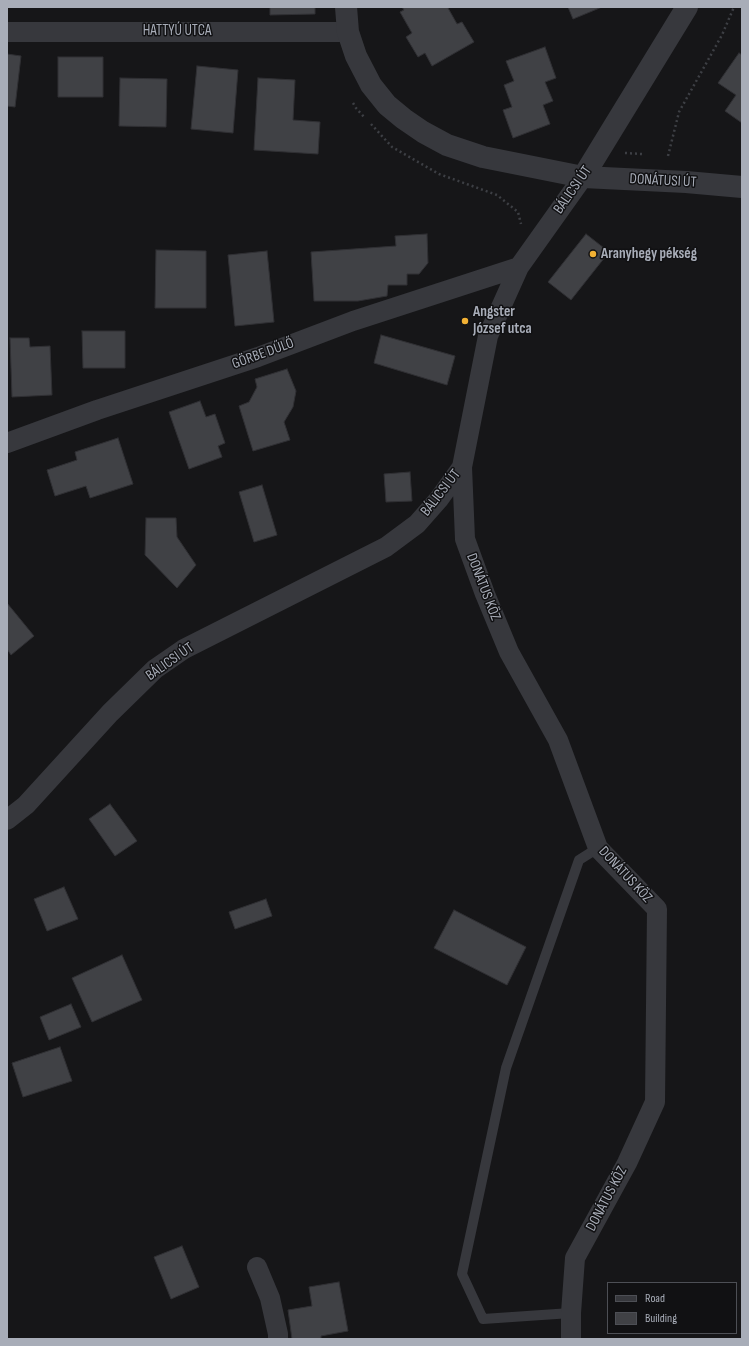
<!DOCTYPE html>
<meta charset="utf-8">
<style>
body{margin:0}
#map{position:relative;width:749px;height:1346px;overflow:hidden;background:#161618;font-family:"Sofia Sans Condensed",sans-serif}
canvas{display:block}
.frame{position:absolute;inset:0;border:8px solid #a8adb8;pointer-events:none}
.legend{position:absolute;left:607px;top:1282px;width:130px;height:52px;box-sizing:border-box;background:#111113;border:1px solid #4d4f55;margin:0;padding:5px 7px;list-style:none;font-size:12px;color:#a8adb8}
.legend li{display:flex;align-items:center;gap:8px;height:20px}
.legend b{width:20px;border:1px solid #4d4f55}
</style>
<div id="map">
<canvas width="749" height="1346"></canvas>
<div class="frame"></div>
<ul class="legend">
<li><b style="height:5px;background:#37383d"></b>Road</li>
<li><b style="height:11px;background:#404145"></b>Building</li>
</ul>
</div>
<script>
const ctx = document.querySelector('canvas').getContext('2d');
ctx.lineJoin = 'round';
function fill(path, color) {
  ctx.fillStyle = color;
  ctx.fill(path, 'evenodd');
}
function shape(rows) {
  const path = new Path2D();
  for (const r of rows) {
    path.moveTo(r[0], r[1]);
    for (let i = 2; i < r.length; i += 2) path.lineTo(r[i], r[i + 1]);
  }
  return path;
}
function strokePath(path, color, width, dash) {
  ctx.strokeStyle = color;
  ctx.lineWidth = width;
  ctx.lineCap = dash ? 'butt' : 'round';
  ctx.setLineDash(dash || []);
  ctx.stroke(path);
}
function drawText(font, color, halo, rows, align = 'center') {
  ctx.font = font + ' "Sofia Sans Condensed",sans-serif';
  ctx.lineWidth = 3;
  ctx.setLineDash([]);
  ctx.textBaseline = 'middle';
  ctx.strokeStyle = halo;
  ctx.fillStyle = color;
  for (const [text, x, y, turn = 0] of rows) {
    ctx.save();
    ctx.translate(x, y);
    ctx.rotate((+turn || 0) * Math.PI / 180);
    ctx.textAlign = isNaN(turn) ? turn : align;
    if (halo) ctx.strokeText(text, 0, 0);
    ctx.fillText(text, 0, 0);
    ctx.restore();
  }
}
const building = shape([
 [270,7,315,7,315,14,270,15,270,7],
 [402,7,451,7,448,8,457,24,462,22,474,42,432,66,425,53,418,57,406,37,412,33,400,12,404,10,402,7],
 [568,7,602,7,573,19,568,7],
 [545,47,556,78,545,82,553,101,543,105,550,124,513,138,503,110,512,107,504,85,514,81,506,61,545,47],
 [739,53,742,55,742,123,725,111,736,95,718,83,739,53],
 [7,54,21,56,15,107,7,106,7,54],
 [58,57,103,57,103,97,58,97,58,57],
 [197,66,238,70,233,133,191,129,197,66],
 [120,78,167,79,166,127,119,126,120,78],
 [258,78,295,80,293,120,320,122,318,154,254,150,258,78],
 [427,234,428,263,419,274,407,274,407,285,388,285,387,296,358,301,314,301,311,252,396,246,395,236,427,234],
 [586,234,609,252,571,300,548,282,586,234],
 [156,250,206,251,206,308,155,308,156,250],
 [267,251,274,322,235,326,228,255,267,251],
 [82,331,125,331,125,368,83,368,82,331],
 [381,335,455,356,447,385,374,363,381,335],
 [10,338,29,338,30,347,50,346,52,395,12,397,10,338],
 [287,369,296,391,293,407,284,422,290,440,253,451,239,406,249,402,257,387,255,379,287,369],
 [200,401,206,417,215,414,225,443,218,446,222,457,189,469,169,412,200,401],
 [118,438,133,484,90,498,86,486,55,496,47,470,77,460,75,452,118,438],
 [410,472,412,501,386,502,384,474,410,472],
 [262,485,277,535,254,542,239,492,262,485],
 [146,518,176,518,177,537,196,565,177,588,145,555,146,518],
 [7,603,34,636,11,655,7,649,7,603],
 [110,804,137,841,115,856,89,819,110,804],
 [64,887,78,919,47,931,34,899,64,887],
 [266,899,272,916,235,929,229,912,266,899],
 [454,910,526,947,507,985,434,948,454,910],
 [122,955,142,1000,92,1022,72,978,122,955],
 [71,1004,81,1027,49,1040,40,1017,71,1004],
 [60,1047,72,1081,23,1097,12,1063,60,1047],
 [182,1246,199,1287,171,1299,154,1257,182,1246],
 [339,1282,348,1331,321,1336,321,1339,292,1339,288,1310,312,1306,309,1287,339,1282]
]);
const path = shape([
 [353,103,356,108,364,117],
 [371,124,392,147,439,174,497,195,518,212,521,224],
 [625,153,642,154],
 [668,156,679,112,722,35,734,7]
]);
const service = shape([
 [571,1313,483,1319,462,1274,506,1068,579,860,598,848]
]);
const minor = shape([
 [7,32,348,32],
 [7,443,97,410,258,357,353,321,519,267],
 [462,467,465,539,485,594,509,652,558,740,598,848,657,909,655,1102,627,1163,575,1258,571,1313,571,1339],
 [7,820,26,805,110,713,155,669,184,649,386,547,417,524,439,499,462,467,488,336,519,267,583,177],
 [257,1267,270,1298,278,1334,278,1339]
]);
const tertiary = shape([
 [346,7,348,32,356,56,371,85,387,105,404,119,423,132,447,145,483,157,583,177,686,182,742,187],
 [583,177,687,7]
]);
const markers = [
 [593,254,4,"#f2b134"],
 [465,321,4,"#f2b134"]
];
const streetNames = [
 ["HATTYÚ UTCA",177,31],
 ["DONÁTUSI ÚT",663,181,3],
 ["BÁLICSI ÚT",573,190,-55],
 ["GÖRBE DŰLŐ",263,354,-20],
 ["BÁLICSI ÚT",441,493,-52],
 ["DONÁTUS KÖZ",483,587,69],
 ["BÁLICSI ÚT",170,662,-35],
 ["DONÁTUS KÖZ",625,875,47],
 ["DONÁTUS KÖZ",607,1199,-62]
];
const poiNames = [
 ["Aranyhegy pékség",601,254],
 ["Angster",473,312],
 ["József utca",473,329]
];
fill(building, '#404145');
strokePath(building, '#303034', 1);
strokePath(path, '#3d3f44', 2.5, [2, 3]);
strokePath(service, '#37383d', 10);
strokePath(minor, '#37383d', 20);
strokePath(tertiary, '#37383d', 22);
for (const [x, y, r, color] of markers) {
  const dot = new Path2D();
  dot.arc(x, y, r, 0, 2 * Math.PI);
  ctx.fillStyle = color;
  ctx.fill(dot);
  strokePath(dot, '#111113', 1.5);
}
drawText('15px', '#a8adb8', '#111113', streetNames);
drawText('bold 15px', '#a8adb8', '#111113', poiNames, 'left');
</script>
